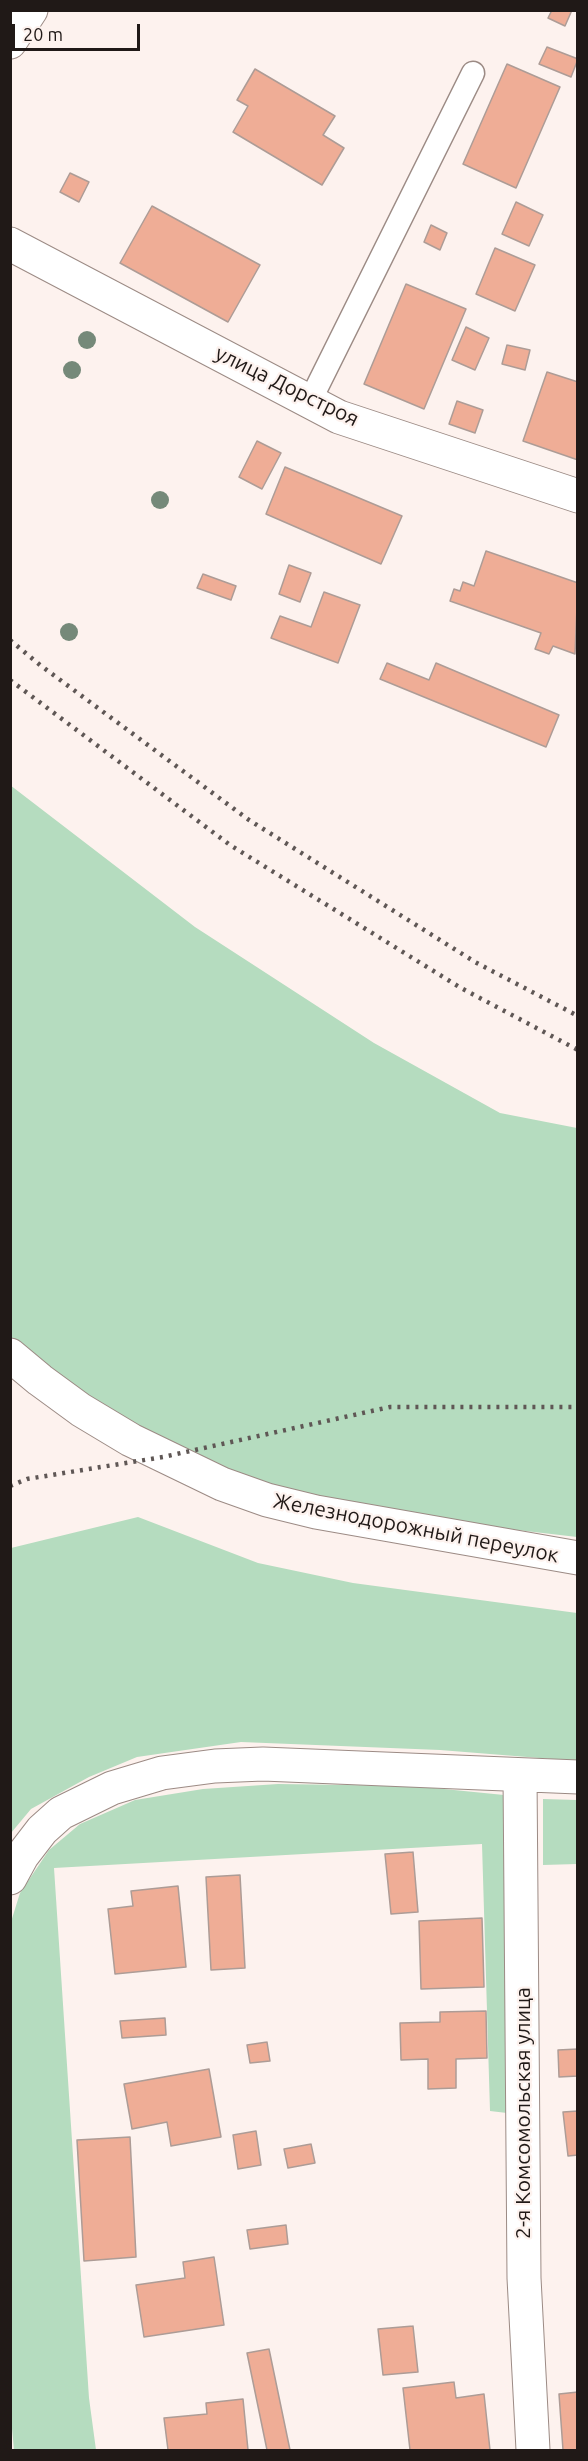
<!DOCTYPE html>
<meta charset="utf-8">
<style>
body{margin:0}
#map{position:relative;width:588px;height:2461px;overflow:hidden;background:#fdf2ee;font-family:Ubuntu,sans-serif}
canvas{display:block}
.frame{position:absolute;inset:0;border:12px solid #201917;pointer-events:none}
.scale{position:absolute;left:12px;top:24px;width:128px;height:27px;box-sizing:border-box;border:3px solid #201917;border-top:0;padding-left:8px;font-size:18px;line-height:21px;white-space:nowrap;color:#201917;-webkit-text-stroke:4px #fdf2ee;paint-order:stroke}
</style>
<div id="map">
<canvas width="588" height="2461"></canvas>
<div class="frame"></div>
<div class="scale">20 m</div>
</div>
<script>
const ctx = document.querySelector('canvas').getContext('2d');
ctx.lineJoin = 'round';
function fill(path, color) {
  ctx.fillStyle = color;
  ctx.fill(path, 'evenodd');
}
function shape(rows) {
  const path = new Path2D();
  for (const r of rows) {
    path.moveTo(r[0], r[1]);
    for (let i = 2; i < r.length; i += 2) path.lineTo(r[i], r[i + 1]);
  }
  return path;
}
function strokePath(path, color, width, dash) {
  ctx.strokeStyle = color;
  ctx.lineWidth = width;
  ctx.lineCap = dash ? 'butt' : 'round';
  ctx.setLineDash(dash || []);
  ctx.stroke(path);
}
function drawText(font, color, halo, rows, align = 'center') {
  ctx.font = font + ' Ubuntu,sans-serif';
  ctx.lineWidth = 4.5;
  ctx.setLineDash([]);
  ctx.textBaseline = 'middle';
  ctx.strokeStyle = halo;
  ctx.fillStyle = color;
  for (const [text, x, y, turn = 0] of rows) {
    ctx.save();
    ctx.translate(x, y);
    ctx.rotate((+turn || 0) * Math.PI / 180);
    ctx.textAlign = isNaN(turn) ? turn : align;
    if (halo) ctx.strokeText(text, 0, 0);
    ctx.fillText(text, 0, 0);
    ctx.restore();
  }
}
const green = shape([
 [10,785,195,927,374,1043,500,1113,577,1128,577,1537,286,1503,237,1490,43,1369,11,1337],
 [138,1517,258,1563,353,1583,577,1613,577,1761,440,1750,241,1742,137,1757,89,1777,31,1809,11,1833,11,1548],
 [278,1784,414,1786,504,1795,507,2113,490,2111,482,1844,54,1868,89,2398,96,2450,14,2450,10,2407,10,1925,20,1893,49,1850,80,1824,135,1800,203,1789],
 [543,1799,577,1800,577,1864,543,1865]
]);
const building = shape([
 [552,10,572,10,565,26,548,18,552,10],
 [547,47,578,59,571,77,539,64,547,47],
 [507,64,560,87,516,188,463,164,507,64],
 [255,69,335,116,323,135,344,148,322,185,233,132,248,106,237,100,255,69],
 [70,173,89,182,79,202,60,192,70,173],
 [516,202,543,215,529,246,502,234,516,202],
 [152,206,260,265,228,322,120,263,152,206],
 [431,225,447,233,440,250,424,242,431,225],
 [495,248,535,265,515,311,476,294,495,248],
 [406,284,466,309,424,409,364,384,406,284],
 [466,327,489,338,475,370,452,360,466,327],
 [507,345,530,350,525,370,502,364,507,345],
 [547,372,578,382,578,460,523,441,547,372],
 [457,401,483,410,475,433,449,424,457,401],
 [257,441,281,453,262,489,239,477,257,441],
 [285,467,402,516,381,564,266,514,285,467],
 [486,551,578,583,575,654,553,646,549,654,535,649,541,633,450,601,454,589,460,591,463,582,474,586,486,551],
 [289,565,311,573,300,602,279,594,289,565],
 [203,574,236,586,231,600,197,588,203,574],
 [324,592,360,605,338,663,271,638,280,616,311,627,324,592],
 [387,663,429,680,436,663,559,715,546,747,380,679,387,663],
 [413,1852,418,1912,391,1914,385,1854,413,1852],
 [240,1875,245,1968,211,1970,206,1877,240,1875],
 [178,1886,186,1967,115,1974,108,1909,133,1906,131,1891,178,1886],
 [482,1918,484,1987,421,1989,419,1921,482,1918],
 [486,2011,487,2058,456,2059,456,2088,428,2089,428,2059,401,2060,400,2023,440,2022,440,2012,486,2011],
 [165,2018,166,2035,122,2038,120,2021,165,2018],
 [267,2042,270,2061,250,2063,247,2045,267,2042],
 [578,2049,578,2076,559,2077,558,2050,578,2049],
 [209,2069,221,2137,171,2146,167,2122,132,2129,124,2084,209,2069],
 [578,2111,578,2155,568,2156,563,2112,578,2111],
 [256,2131,261,2165,238,2169,233,2135,256,2131],
 [130,2137,136,2257,84,2261,77,2140,130,2137],
 [311,2144,315,2163,288,2168,284,2149,311,2144],
 [286,2225,288,2244,250,2249,247,2230,286,2225],
 [214,2257,224,2325,144,2337,136,2285,185,2278,183,2262,214,2257],
 [413,2326,418,2372,383,2375,378,2329,413,2326],
 [269,2349,290,2450,267,2450,247,2353,269,2349],
 [454,2382,456,2398,484,2394,490,2450,410,2450,403,2388,454,2382],
 [578,2392,578,2450,563,2450,559,2394,578,2392],
 [243,2399,248,2450,168,2450,164,2418,207,2414,206,2403,243,2399]
]);
const service = shape([
 [310,401,473,73]
]);
const minor = shape([
 [10,42,31,10],
 [10,244,339,417,578,496],
 [520,1775,524,2278,533,2450],
 [10,1878,22,1856,42,1830,61,1813,112,1788,162,1773,215,1766,263,1764,578,1777]
]);
const tertiary = shape([
 [10,1355,40,1380,81,1410,131,1440,222,1484,267,1500,316,1512,578,1558]
]);
const rail = shape([
 [10,640,40,665,249,820,475,962,578,1016],
 [10,680,230,845,461,988,578,1050],
 [10,1486,27,1479,163,1457,390,1407,578,1407]
]);
const trees = [
 [87,340],
 [72,370],
 [160,500],
 [69,632]
];
const streetNames = [
 ["улица Дорстроя",287,386,26],
 ["Железнодорожный переулок",416,1528,11],
 ["2-я Комсомольская улица",523,2113,-90]
];
fill(green, '#b5dcbf');
fill(building, '#efad96');
strokePath(building, '#ad9c96', 1.5);
strokePath(service, '#9c8b85', 25);
strokePath(minor, '#9c8b85', 35);
strokePath(tertiary, '#9c8b85', 35);
strokePath(service, '#fff', 22);
strokePath(minor, '#fff', 33);
strokePath(tertiary, '#fff', 33);
strokePath(rail, '#5f5755', 4.5, [3, 6]);
ctx.fillStyle = '#758979';
for (const [x, y] of trees) {
  ctx.beginPath();
  ctx.arc(x, y, 9, 0, 2 * Math.PI);
  ctx.fill();
}
drawText('21px', '#201917', '#fdf2ee', streetNames);
</script>
